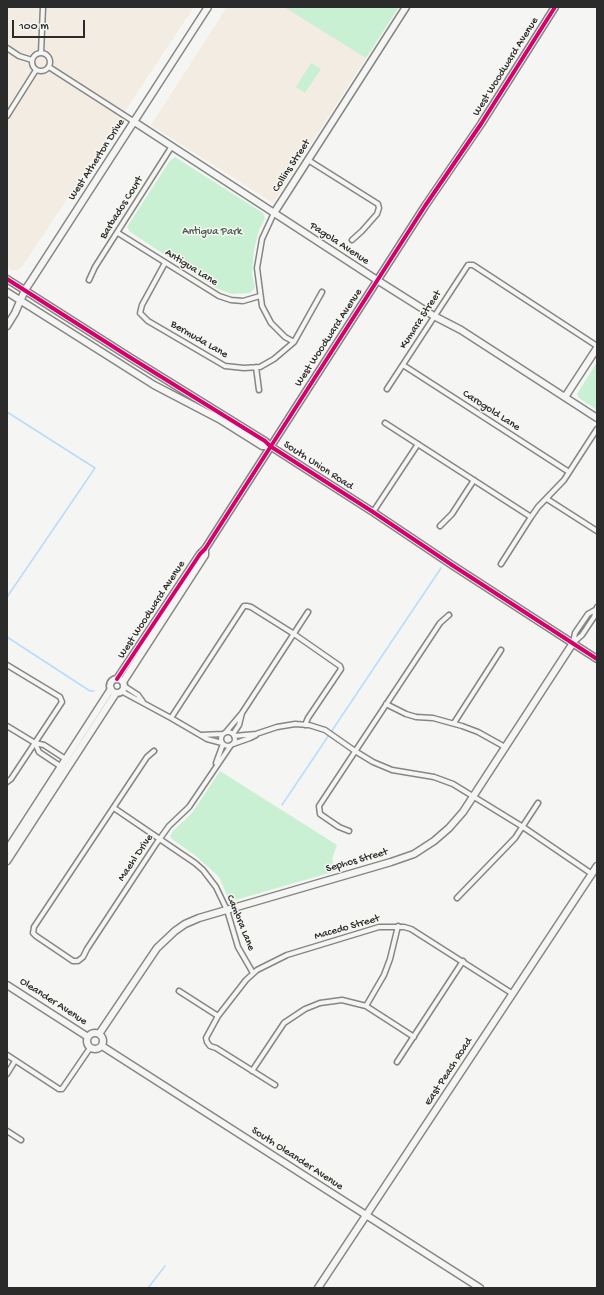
<!DOCTYPE html>
<style>
body{margin:0}
#map{position:relative;width:604px;height:1295px;overflow:hidden;background:#f5f5f3;font-family:"Gochi Hand",sans-serif}
canvas{display:block}
.frame{position:absolute;inset:0;border:8px solid #2b2b2b;pointer-events:none}
.scale{position:absolute;left:12px;top:20px;width:73px;height:18px;box-sizing:border-box;border:2px solid #2b2b2b;border-top:0;padding-left:5px;font-size:12px;line-height:14px;white-space:nowrap;color:#2b2b2b;-webkit-text-stroke:3px #f6f6f2;paint-order:stroke}
</style>
<div id="map">
<canvas width="604" height="1295"></canvas>
<div class="frame"></div>
<div class="scale">100 m</div>
</div>
<script>
const ctx = document.querySelector('canvas').getContext('2d');
ctx.lineJoin = 'round';
function fill(path, color) {
  ctx.fillStyle = color;
  ctx.fill(path, 'evenodd');
}
function shape(rows) {
  const path = new Path2D();
  for (const r of rows) {
    if (r.length === 3) {
      path.moveTo(r[0] + r[2], r[1]);
      path.arc(r[0], r[1], r[2], 0, 2 * Math.PI);
      continue;
    }
    path.moveTo(r[0], r[1]);
    for (let i = 2; i < r.length; i += 2) path.lineTo(r[i], r[i + 1]);
  }
  return path;
}
function strokePath(path, color, width, dash) {
  ctx.strokeStyle = color;
  ctx.lineWidth = width;
  ctx.lineCap = dash ? 'butt' : 'round';
  ctx.setLineDash(dash || []);
  ctx.stroke(path);
}
function drawText(font, color, halo, rows, align = 'center') {
  ctx.font = font + ' "Gochi Hand",sans-serif';
  ctx.lineWidth = 3;
  ctx.setLineDash([]);
  ctx.textBaseline = 'middle';
  ctx.strokeStyle = halo;
  ctx.fillStyle = color;
  for (const [text, x, y, turn = 0] of rows) {
    ctx.save();
    ctx.translate(x, y);
    ctx.rotate((+turn || 0) * Math.PI / 180);
    ctx.textAlign = isNaN(turn) ? turn : align;
    if (halo) ctx.strokeText(text, 0, 0);
    ctx.fillText(text, 0, 0);
    ctx.restore();
  }
}
const built = shape([
 [7,7,194,7,22,267,17,270,11,270,7,267],
 [227,7,399,7,273,203,151,125]
]);
const green = shape([
 [284,7,399,7,366,58],
 [311,63,321,69,305,93,296,87],
 [175,157,263,213,265,219,259,230,254,250,252,274,255,288,250,293,231,294,216,288,130,232,127,227,169,162],
 [597,362,597,410,579,398,577,394],
 [220,771,337,845,332,859,336,871,232,901,229,900,219,877,196,856,173,840,170,836,173,831,192,813]
]);
const stream = shape([
 [7,412,95,468,7,597],
 [7,637,90,691,94,691],
 [282,805,441,568],
 [148,1288,165,1266]
]);
const street = shape([
 [7,48,19,56,32,60],
 [41,62,9],
 [41,53,43,7],
 [49,67,133,121],
 [7,116,36,70],
 [308,160,378,204,379,208,377,214,362,231,352,240],
 [274,213,262,239,257,268,262,306,271,323,285,337,294,342],
 [118,233,219,296,231,300,243,301,260,296],
 [165,263,142,305,140,313,148,321,225,366,244,368,260,367,274,359,294,342,322,292],
 [89,280,95,267,172,146],
 [403,365,569,472],
 [256,367,259,390],
 [387,389,468,265,473,265,597,346],
 [385,423,531,517],
 [547,499,597,531],
 [373,512,418,444],
 [440,526,452,514,474,480],
 [501,564,531,517,538,507,564,480,597,429],
 [573,643,582,635,594,617,597,607],
 [573,643,575,633,588,614,595,610],
 [7,665,60,697,62,702,11,779,7,782],
 [124,686,138,695,143,702],
 [121,691,171,718,207,739,222,743],
 [386,704,406,714,416,717,433,718,462,726,478,732,505,747],
 [171,718,244,606,247,606,251,607,294,634,340,666,341,669,308,718,305,725],
 [454,723,501,650],
 [7,726,35,743],
 [228,739,7],
 [226,732,242,713,308,612],
 [233,734,239,725,242,713],
 [201,735,223,734],
 [234,736,256,734,277,727,295,724,309,725,325,730,355,751,373,762,392,770,434,777,453,784,523,827,592,874],
 [233,744,250,738,256,735],
 [154,751,147,757,34,927,33,933,36,936,73,961,78,961,83,957,87,949,156,844,169,826,189,807,231,745],
 [216,763,223,744],
 [63,768,39,752,35,743,44,745,67,760],
 [114,808,195,863,203,870,216,887,227,910,238,947,253,973],
 [349,831,339,827,320,814,319,806,440,623,449,615],
 [457,898,515,838,538,803],
 [179,991,218,1016],
 [366,1006,384,975,390,959,398,926],
 [7,1055,59,1089,62,1089,90,1048],
 [397,1062,463,961],
 [252,1071,284,1023,305,1009,320,1003,342,1000,366,1006,414,1037],
 [7,1074,15,1061],
 [275,1085,216,1048,210,1046,207,1042,206,1038,218,1016,246,980,257,970,287,955,379,927,404,927,411,929,513,994],
 [7,1131,21,1140]
]);
const secondary = shape([
 [133,121,377,280,434,316,461,330,597,418],
 [274,213,406,7],
 [7,279,131,358,265,441,270,446,373,512,452,565,597,659],
 [7,292,154,385,219,419,262,446,270,446],
 [7,326,15,313,25,290,31,281,208,7],
 [565,397,597,348],
 [117,679,200,554,205,549,425,206,481,124,555,7],
 [117,686,7],
 [123,682,205,555,205,549],
 [7,850,111,689],
 [7,861,116,693],
 [7,985,88,1037],
 [95,1041,8],
 [99,1034,157,948,175,931,185,924,199,918,391,862,414,854,434,841,449,828,463,812,573,643],
 [102,1046,480,1288],
 [318,1288,597,866]
]);
const cycleway = shape([
 [7,279,131,358,265,441,270,446,373,512,452,565,597,659],
 [117,679,200,554,205,549,425,206,481,124,555,7]
]);
const streetNames = [
 ["West Woodward Avenue",506,67,-58],
 ["West Atherton Drive",97,160,-57],
 ["Collins Street",292,166,-57],
 ["Barbados Court",122,208,-58],
 ["Pagola Avenue",339,244,33],
 ["Antigua Lane",191,268,32],
 ["Kumara Street",421,320,-57],
 ["West Woodward Avenue",329,338,-57],
 ["Bermuda Lane",199,340,30],
 ["Carogold Lane",491,411,33],
 ["South Union Road",318,466,33],
 ["West Woodward Avenue",152,610,-57],
 ["Maehl Drive",136,858,-56],
 ["Sephos Street",357,861,-16],
 ["Cambra Lane",240,923,68],
 ["Macedo Street",347,928,-16],
 ["Oleander Avenue",53,1002,33],
 ["East Peach Road",449,1072,-57],
 ["South Oleander Avenue",297,1159,33]
];
const parkNames = [
 ["Antigua Park",212,232]
];
fill(built, '#f3ece3');
fill(green, '#caf0d3');
strokePath(stream, '#b8dcf9', 1.5);
strokePath(street, '#868685', 7);
strokePath(secondary, '#868685', 9);
strokePath(street, '#f5f5f3', 4);
strokePath(secondary, '#f5f5f3', 6);
strokePath(cycleway, '#d6006c', 4);
drawText('11px', '#2b2b2b', '#f6f6f2', streetNames);
drawText('11px', '#4a5b4e', '#f6f6f2', parkNames);
</script>
